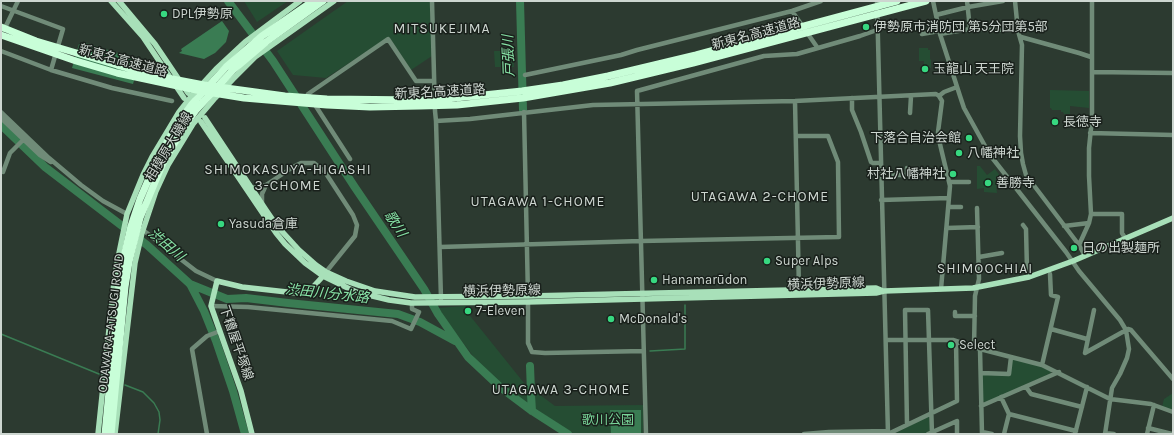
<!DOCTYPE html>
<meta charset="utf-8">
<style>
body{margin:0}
#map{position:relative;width:1174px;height:435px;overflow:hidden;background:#2c3a30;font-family:Karla,sans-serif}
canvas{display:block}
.frame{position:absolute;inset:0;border:2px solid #cdd6d0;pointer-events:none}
</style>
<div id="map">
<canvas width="1174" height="435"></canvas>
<div class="frame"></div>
</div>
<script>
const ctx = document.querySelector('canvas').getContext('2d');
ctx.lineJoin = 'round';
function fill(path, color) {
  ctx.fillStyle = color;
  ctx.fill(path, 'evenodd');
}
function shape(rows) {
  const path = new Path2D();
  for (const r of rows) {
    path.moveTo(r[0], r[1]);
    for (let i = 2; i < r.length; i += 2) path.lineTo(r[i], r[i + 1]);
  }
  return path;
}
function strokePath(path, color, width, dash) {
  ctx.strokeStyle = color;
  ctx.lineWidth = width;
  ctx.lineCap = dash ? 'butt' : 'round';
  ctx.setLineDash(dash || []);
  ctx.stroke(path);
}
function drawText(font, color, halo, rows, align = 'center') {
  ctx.font = font + ' Karla,"Noto Sans JP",sans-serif';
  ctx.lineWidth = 3;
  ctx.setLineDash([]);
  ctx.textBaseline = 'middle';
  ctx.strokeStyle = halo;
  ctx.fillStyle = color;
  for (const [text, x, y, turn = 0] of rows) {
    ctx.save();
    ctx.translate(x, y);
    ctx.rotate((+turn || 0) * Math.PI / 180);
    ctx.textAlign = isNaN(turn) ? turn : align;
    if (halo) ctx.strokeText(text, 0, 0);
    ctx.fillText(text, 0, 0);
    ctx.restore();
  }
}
const green = shape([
 [244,1,288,1,257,22],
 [348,1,430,1,432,56,411,70,389,37,326,78,293,75,277,51],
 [919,48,928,48,928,50,930,50,930,59,931,60,931,68,924,68,924,61,919,61],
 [505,50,513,50,514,67,506,67],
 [494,51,502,51,503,67,495,67],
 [1050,90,1089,91,1089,108,1070,106,1070,114,1064,114,1063,112,1061,112,1061,110,1052,110,1051,108,1050,108],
 [977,166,980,166,987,175,995,169,1003,180,996,186,997,193,984,192,984,188,977,189],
 [465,306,467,312,524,383,555,406,643,405,643,434,574,434,515,396,485,372,437,308],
 [1012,359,1041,366,1051,370,1051,373,985,403,983,401,982,375,1009,375],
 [1173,393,1173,411,1162,407,1164,399],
 [929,415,930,431,924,434,894,434]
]);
const water = shape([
 [222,21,229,31,226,42,215,53,204,59,179,53,182,51,181,49],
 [86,43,140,60,133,84,72,68,79,44,85,46],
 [610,410,641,410,641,434,611,434]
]);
const stream = shape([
 [1,334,99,374],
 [650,351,685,349,685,305],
 [125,385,143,392,154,403,159,412,160,420,158,434]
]);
const river = shape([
 [228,1,273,61,354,186,424,289,438,314,468,357,500,387,532,411,568,434],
 [520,1,523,110],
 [1,125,45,167,147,245,190,284,204,311,216,341,233,391,245,434],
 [190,284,227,299,246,298,288,303,398,314,420,322,455,341],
 [530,366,531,392],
 [531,395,532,411]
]);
const minor = shape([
 [432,1,435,111,436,121],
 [877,1,888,434],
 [933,1,940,34,960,96,964,108,990,155,1066,252,1079,271,1120,320,1126,330,1129,349,1127,358,1120,374,1112,388,1105,434],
 [967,1,970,29],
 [1015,1,1018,31,1022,45,1020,136,1021,153,1023,164,1026,175,1079,245,1085,256],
 [1,6,63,29,51,70],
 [792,11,817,47],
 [936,15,968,7,1003,1],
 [4,30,18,1],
 [922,34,939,31],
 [940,34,970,29,990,29,1018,31],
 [1021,37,1079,53,1091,57],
 [1,51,51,70,112,88,172,101],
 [1092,72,1173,73],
 [525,75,621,55,637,50,792,11,821,1],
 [939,96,942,101,938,132,939,140,950,186,941,289],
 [852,98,852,110,861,132,871,162,873,163,880,163],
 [795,101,799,290],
 [1,112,49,158,81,185,103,201,127,214],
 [524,112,528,296],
 [910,113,911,96],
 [1,118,40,155,51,162],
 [1090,133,1173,135],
 [350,159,308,94,388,39,416,81,434,81],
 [907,168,907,175],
 [3,172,10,153,23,140],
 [881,175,911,175],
 [949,182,969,182],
 [251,187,257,188,266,185,293,167,301,163,314,163,325,172,353,215,357,225,355,236,326,272],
 [881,200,949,198],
 [262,204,262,194,266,185],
 [949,207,961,207],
 [1091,214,1122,214,1122,233,1125,238],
 [1023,225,1026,229,1027,270,1029,277],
 [1064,226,1089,223],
 [947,228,978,227],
 [143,230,196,271,217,281],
 [1079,245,1089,223,1091,214,1089,176,1089,148,1092,119,1092,1],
 [440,247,641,241,839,237,838,162,828,136,796,136],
 [979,257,1002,253],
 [441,299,436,121,470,119,593,105,795,101,936,94,939,96,944,92,957,87],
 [528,302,528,343,532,352,545,353,644,351],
 [211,306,248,307,392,321,411,329,419,312,412,309,412,303],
 [1094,310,1085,353,1128,329,1131,330,1173,379],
 [955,312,955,316,975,316],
 [1051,329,1087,339],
 [886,340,953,340,980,349,1042,365,1110,399,1151,404,1173,412],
 [974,347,975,296,979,279,977,208],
 [980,349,982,434],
 [1042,365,1058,297,1051,295,1050,274],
 [981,373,1009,374,1011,357],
 [1026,387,1031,394,1082,407],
 [1001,397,1009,414,1004,434],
 [981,406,1059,372],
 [1009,414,1076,431],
 [907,424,905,310,928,310,932,434],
 [1148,428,1172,434],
 [982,432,992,434],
 [1105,433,1114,434],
 [207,434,192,349,207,336,220,331],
 [646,434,637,91,764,56,797,54,860,36,877,30],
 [804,434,829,432,888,431],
 [888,434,957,401,956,341],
 [928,434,957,421,957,434],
 [1075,434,1087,387],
 [1147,434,1154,405]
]);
const major = shape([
 [111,1,143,37,184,98],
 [119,1,155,44,188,93],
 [205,118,266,210,277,226,299,250,316,265,326,272,346,281,375,291,415,297,528,296,876,288,883,291],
 [201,122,276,233,285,244,305,263,323,276,356,292,389,300,411,303,528,302,876,293,884,291,973,288,1029,277,1073,261,1173,218],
 [98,434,114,282,118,258,127,214,143,175,152,157,179,112,194,93,216,69,245,42,300,1],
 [115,434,135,263,142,233,156,191,168,165,193,124,215,98,233,79,255,57,334,1],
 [252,434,241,391,211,306,217,281,242,287,296,293,306,291,313,287,325,274]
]);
const highway = shape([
 [105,434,119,285,123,261,131,226,140,199,157,160,178,123,192,104,226,67,262,36,313,1],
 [111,434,125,287,129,262,140,218,163,163,184,127,196,110,233,70,266,42,323,1]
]);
const highwayBridge = shape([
 [1,27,36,41,117,65,162,77,204,85,285,96,327,99,421,100,455,98,522,91,563,85,608,76,696,55,897,1],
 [1,35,76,61,117,73,201,91,244,98,327,105,370,107,420,106,457,105,523,98,610,83,693,63,926,1]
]);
const markers = [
 [164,14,4,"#37d880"],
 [866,27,4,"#37d880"],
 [925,69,4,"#37d880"],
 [1055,122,4,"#37d880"],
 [969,138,4,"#37d880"],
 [959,153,4,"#37d880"],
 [953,174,4,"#37d880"],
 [988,183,4,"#37d880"],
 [221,224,4,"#37d880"],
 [1074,248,4,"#37d880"],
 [767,261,4,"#37d880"],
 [654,280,4,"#37d880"],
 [468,311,4,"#37d880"],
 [611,319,4,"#37d880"],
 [951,345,4,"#37d880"]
];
const poiNames = [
 ["DPL伊勢原",172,14],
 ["伊勢原市消防団 第5分団第5部",874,27],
 ["玉龍山 天王院",933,69],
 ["長徳寺",1063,122],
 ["下落合自治会館",961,138,"right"],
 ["八幡神社",967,153],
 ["村社八幡神社",945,174,"right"],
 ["善勝寺",996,183],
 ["Yasuda倉庫",229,224],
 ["日の出製麺所",1082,248],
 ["Super Alps",775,261],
 ["Hanamarūdon",662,280],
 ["7-Eleven",476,311],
 ["McDonald's",619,319],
 ["Select",959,345]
];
const streetNames = [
 ["新東名高速道路",756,34,-15],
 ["新東名高速道路",123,61,15],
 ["新東名高速道路",440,92,-3],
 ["相模原大磯線",169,147,-59],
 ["横浜伊勢原線",826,284,-2],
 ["横浜伊勢原線",502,291,-1],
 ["ODAWARA-ATSUGI ROAD",111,323,-83],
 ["下糟屋平塚線",236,343,71]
];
const parkNames = [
 ["歌川公園",608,420]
];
const neighbourhoodNames = [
 ["MITSUKEJIMA",442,29],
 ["SHIMOKASUYA-HIGASHI",288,170],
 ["3-CHOME",288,186],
 ["UTAGAWA 2-CHOME",760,197],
 ["UTAGAWA 1-CHOME",538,202],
 ["SHIMOOCHIAI",985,269],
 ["UTAGAWA 3-CHOME",561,390]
];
const waterNames = [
 ["戸張川",509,56,-92],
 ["歌川",395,224,57],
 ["渋田川",166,245,41],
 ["渋田川分水路",327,294,6]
];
fill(green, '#254d33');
fill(water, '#3a7c53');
strokePath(stream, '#3a7c53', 1.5);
strokePath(river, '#3a7c53', 8);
strokePath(minor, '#708b78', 4.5);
strokePath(major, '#a8e0b9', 5.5);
strokePath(highway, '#c8fed8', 7);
strokePath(highwayBridge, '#c8fed8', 7);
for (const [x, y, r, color] of markers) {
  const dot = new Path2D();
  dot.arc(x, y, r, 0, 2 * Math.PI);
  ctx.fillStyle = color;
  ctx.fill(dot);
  strokePath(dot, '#19201b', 1.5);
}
drawText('13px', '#cdd6d0', '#19201b', poiNames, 'left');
drawText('13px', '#cdd6d0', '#19201b', streetNames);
drawText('13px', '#79d599', '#19201b', parkNames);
ctx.letterSpacing = '1px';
drawText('14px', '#cdd6d0', '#19201b', neighbourhoodNames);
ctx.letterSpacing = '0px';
drawText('italic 14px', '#88e4a7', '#19201b', waterNames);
</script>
